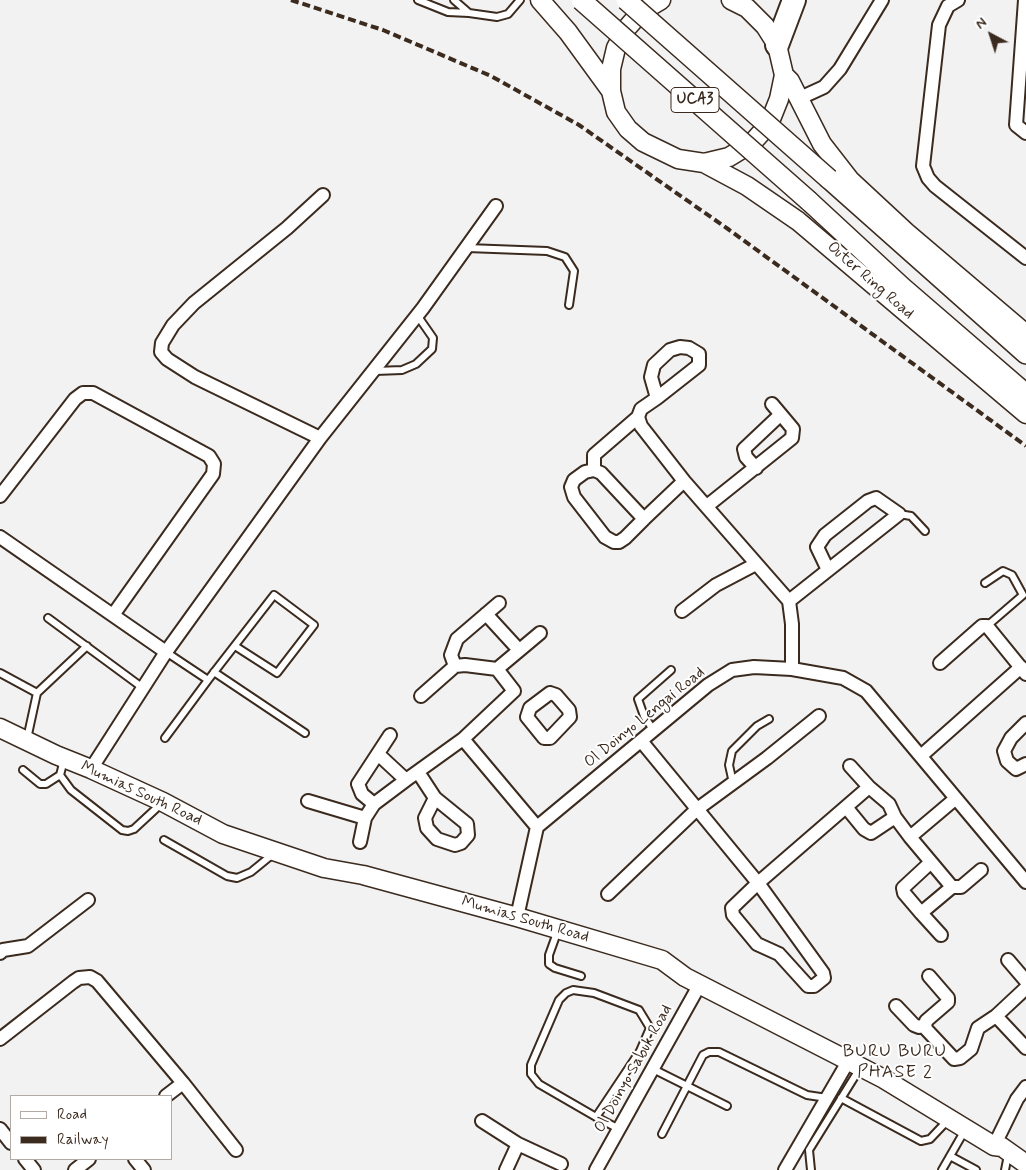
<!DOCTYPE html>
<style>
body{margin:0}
#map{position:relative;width:1026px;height:1170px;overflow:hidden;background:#f3f2f2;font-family:Mynerve,sans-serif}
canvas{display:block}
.legend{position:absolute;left:10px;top:1095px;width:162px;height:65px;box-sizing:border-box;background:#fff;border:1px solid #b1aaa5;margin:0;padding:6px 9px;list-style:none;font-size:15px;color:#3b2a1e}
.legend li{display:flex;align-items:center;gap:10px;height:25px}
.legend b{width:25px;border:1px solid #b1aaa5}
.north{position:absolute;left:966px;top:10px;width:50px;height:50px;-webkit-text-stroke:4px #fff;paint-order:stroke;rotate:320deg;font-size:14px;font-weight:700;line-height:20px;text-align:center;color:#3b2a1e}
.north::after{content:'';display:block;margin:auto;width:18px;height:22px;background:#3b2a1e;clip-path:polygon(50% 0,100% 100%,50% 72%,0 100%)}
</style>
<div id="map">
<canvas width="1026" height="1170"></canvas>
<ul class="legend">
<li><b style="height:6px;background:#fff"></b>Road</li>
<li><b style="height:6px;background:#3b2a1e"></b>Railway</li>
</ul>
<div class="north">N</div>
</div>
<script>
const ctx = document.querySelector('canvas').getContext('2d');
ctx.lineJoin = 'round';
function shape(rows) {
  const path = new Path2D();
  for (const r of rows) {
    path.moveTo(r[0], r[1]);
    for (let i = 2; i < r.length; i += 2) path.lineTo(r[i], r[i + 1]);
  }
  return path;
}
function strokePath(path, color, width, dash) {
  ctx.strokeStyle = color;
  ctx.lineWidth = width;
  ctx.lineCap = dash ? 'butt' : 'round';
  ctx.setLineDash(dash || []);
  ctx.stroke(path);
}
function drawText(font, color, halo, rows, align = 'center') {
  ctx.font = font + ' Mynerve,sans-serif';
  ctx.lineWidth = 4;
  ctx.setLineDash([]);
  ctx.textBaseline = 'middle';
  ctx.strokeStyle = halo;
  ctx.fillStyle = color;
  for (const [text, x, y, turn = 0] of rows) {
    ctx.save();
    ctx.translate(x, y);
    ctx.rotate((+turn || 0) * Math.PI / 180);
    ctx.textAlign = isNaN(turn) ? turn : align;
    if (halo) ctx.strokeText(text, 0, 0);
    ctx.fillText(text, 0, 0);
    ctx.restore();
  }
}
const lane = shape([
 [418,0,448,12,469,13],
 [454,0,469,13,497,17,508,14,520,0],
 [467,248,547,251,565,257,574,271,569,305],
 [375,371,402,370,416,364,432,349,433,338,417,315],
 [899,514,911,516,925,531],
 [985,583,1003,571,1012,575,1023,595,987,626],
 [48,618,143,688],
 [166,652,208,680,274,595,314,625,277,673,235,646],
 [214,672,305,733],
 [0,673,37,693,27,739],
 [37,693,87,646],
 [654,731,644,716,638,699,671,670],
 [165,738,208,680],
 [64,760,60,775,71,790,122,830,128,831,134,829,162,803],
 [23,770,40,784,46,784,60,775],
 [733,783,729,765,732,751,757,726,769,719],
 [164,840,227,876,237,878,251,872,273,854],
 [558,930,549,955,549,964,555,968,581,976],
 [653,1069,727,1106],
 [841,1098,921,1141,930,1139,948,1120],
 [596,1117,640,1051,650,1028,639,1010,594,993,573,990,566,993,559,1000,531,1065,531,1074,539,1084,596,1117,619,1129],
 [662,1134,703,1055,709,1052,719,1052,807,1095,827,1098],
 [950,1156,976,1170],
 [811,1170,809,1150,860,1068],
 [942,1170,965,1130],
 [1005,1170,1008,1155]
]);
const street = shape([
 [958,0,948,6,939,25,923,166,928,178,935,186,1026,258],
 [1025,0,1016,125,1026,133],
 [800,98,824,87,840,69,882,0],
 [657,398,651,377,654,365,670,350,680,347,689,348,699,354,699,365,657,398,641,409,638,417,641,426,684,481,789,601,792,624,792,669],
 [320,438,195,377,167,359,161,352,162,343,173,325,194,303,287,228,323,195],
 [756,468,746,457,744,449,780,415],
 [594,470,594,455,638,417],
 [0,496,75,399,83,393,93,393,209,456,214,464,213,474,113,615],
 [707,506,792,438,793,429,772,404],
 [644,519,601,473,594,470,585,472,574,480,571,487,574,497,605,537,614,542,619,542,625,538,644,519,684,481],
 [0,537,166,652],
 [789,601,899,514,876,498,868,501,825,535,817,547,828,570],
 [682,611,716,585,756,564],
 [486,614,519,650],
 [940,663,982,626,987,626,1026,674],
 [455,666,451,655,457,639,499,603],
 [497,669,540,633],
 [550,693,556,695,569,710,570,717,550,738,544,738,527,717,530,708,550,693],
 [421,696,455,666,465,665,497,669,514,691,463,739],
 [1026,723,1011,738,1004,751,1007,761,1016,769,1026,764],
 [642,742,758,883,823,973,824,978,814,986,808,986,779,954,757,944,733,915,732,908,758,883,869,787,889,804,895,817,910,837,952,887],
 [378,754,406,780,463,739,537,827],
 [922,755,1021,667],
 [850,766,869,787],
 [91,769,166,652,320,438,423,308,496,206],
 [418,772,435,798,467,824,468,835,461,843,455,845,437,839,427,828,425,818,435,798],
 [308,801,365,818],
 [374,804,362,794,358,784,390,735],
 [846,807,864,829,871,833,895,817],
 [910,837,955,799],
 [360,842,365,818,374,804,406,780],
 [608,894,696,810,767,758,819,716],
 [921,913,904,893,903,888,930,863],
 [517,917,537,827,708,685,732,670,754,667,792,669,843,678,866,691,1026,882],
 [941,935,921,913,952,887,961,887,981,870],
 [0,953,3,950,28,946,88,900],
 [1008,960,1026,981],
 [929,976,948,998,948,1002,926,1021,925,1028,954,1059,960,1058,971,1049,978,1028,996,1016,1026,988],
 [896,1006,914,1025,919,1027,924,1025],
 [996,1016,1026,1048],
 [0,1039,73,982,79,978,90,977,97,981,183,1083,166,1096],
 [183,1083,236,1150],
 [482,1121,518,1144],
 [0,1129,11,1143],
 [994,1146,1017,1099,1026,1087],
 [25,1159,34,1170],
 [135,1159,144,1170],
 [75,1170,89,1159],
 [506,1170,518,1144,561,1164],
 [596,1170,700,984],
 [785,1170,849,1060]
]);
const secondary = shape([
 [540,0,568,32,611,91],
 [661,0,641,12,626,29,616,48,611,69,611,91,616,112,628,129,643,142,678,159,704,163,729,157,752,143,769,124,779,99,784,75,777,45,765,26,747,8,731,0],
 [784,75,790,81,822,144,850,180,906,232,1026,334],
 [704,163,747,186,798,221,1026,414],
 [0,728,56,755,91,769,163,802,223,834,324,868,363,875,517,917,662,960,685,977,884,1079,994,1146,1002,1147,1026,1164]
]);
const primary = shape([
 [829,179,1026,354],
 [809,201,902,287,1026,394]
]);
const highway = shape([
 [777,45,794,0]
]);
const rail = shape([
 [291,0,383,30,491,76,579,125,728,229,1026,446]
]);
const primaryBridge = shape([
 [581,0,809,201],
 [626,0,829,179]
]);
const shields = [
 [695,100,48]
];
const shieldNames = [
 ["UCA3",695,100]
];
const streetNames = [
 ["Outer Ring Road",870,281,41],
 ["Ol Doinyo Lengai Road",645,718,-39],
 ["Mumias South Road",141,794,25],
 ["Mumias South Road",525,920,16],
 ["Ol Doinyo Sabuk Road",634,1069,-61]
];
const neighbourhoodNames = [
 ["BURU BURU",895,1052],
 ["PHASE 2",895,1073]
];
strokePath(lane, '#3b2a1e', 10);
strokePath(street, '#3b2a1e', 16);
strokePath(secondary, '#3b2a1e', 21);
strokePath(primary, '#3b2a1e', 22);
strokePath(highway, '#3b2a1e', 26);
strokePath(lane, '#fff', 6);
strokePath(street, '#fff', 12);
strokePath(secondary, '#fff', 18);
strokePath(primary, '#fff', 19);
strokePath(highway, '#fff', 22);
strokePath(rail, '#3b2a1e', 4, [8, 4]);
strokePath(primaryBridge, '#3b2a1e', 22, []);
strokePath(primaryBridge, '#fff', 19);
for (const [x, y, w] of shields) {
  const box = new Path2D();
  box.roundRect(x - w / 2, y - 12.5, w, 25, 4);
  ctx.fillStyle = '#fff';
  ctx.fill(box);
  strokePath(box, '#3b2a1e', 1);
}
drawText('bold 15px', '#3b2a1e', null, shieldNames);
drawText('16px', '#3b2a1e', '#fff', streetNames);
ctx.letterSpacing = '1px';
drawText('18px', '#3b2a1e', '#fff', neighbourhoodNames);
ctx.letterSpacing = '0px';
</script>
